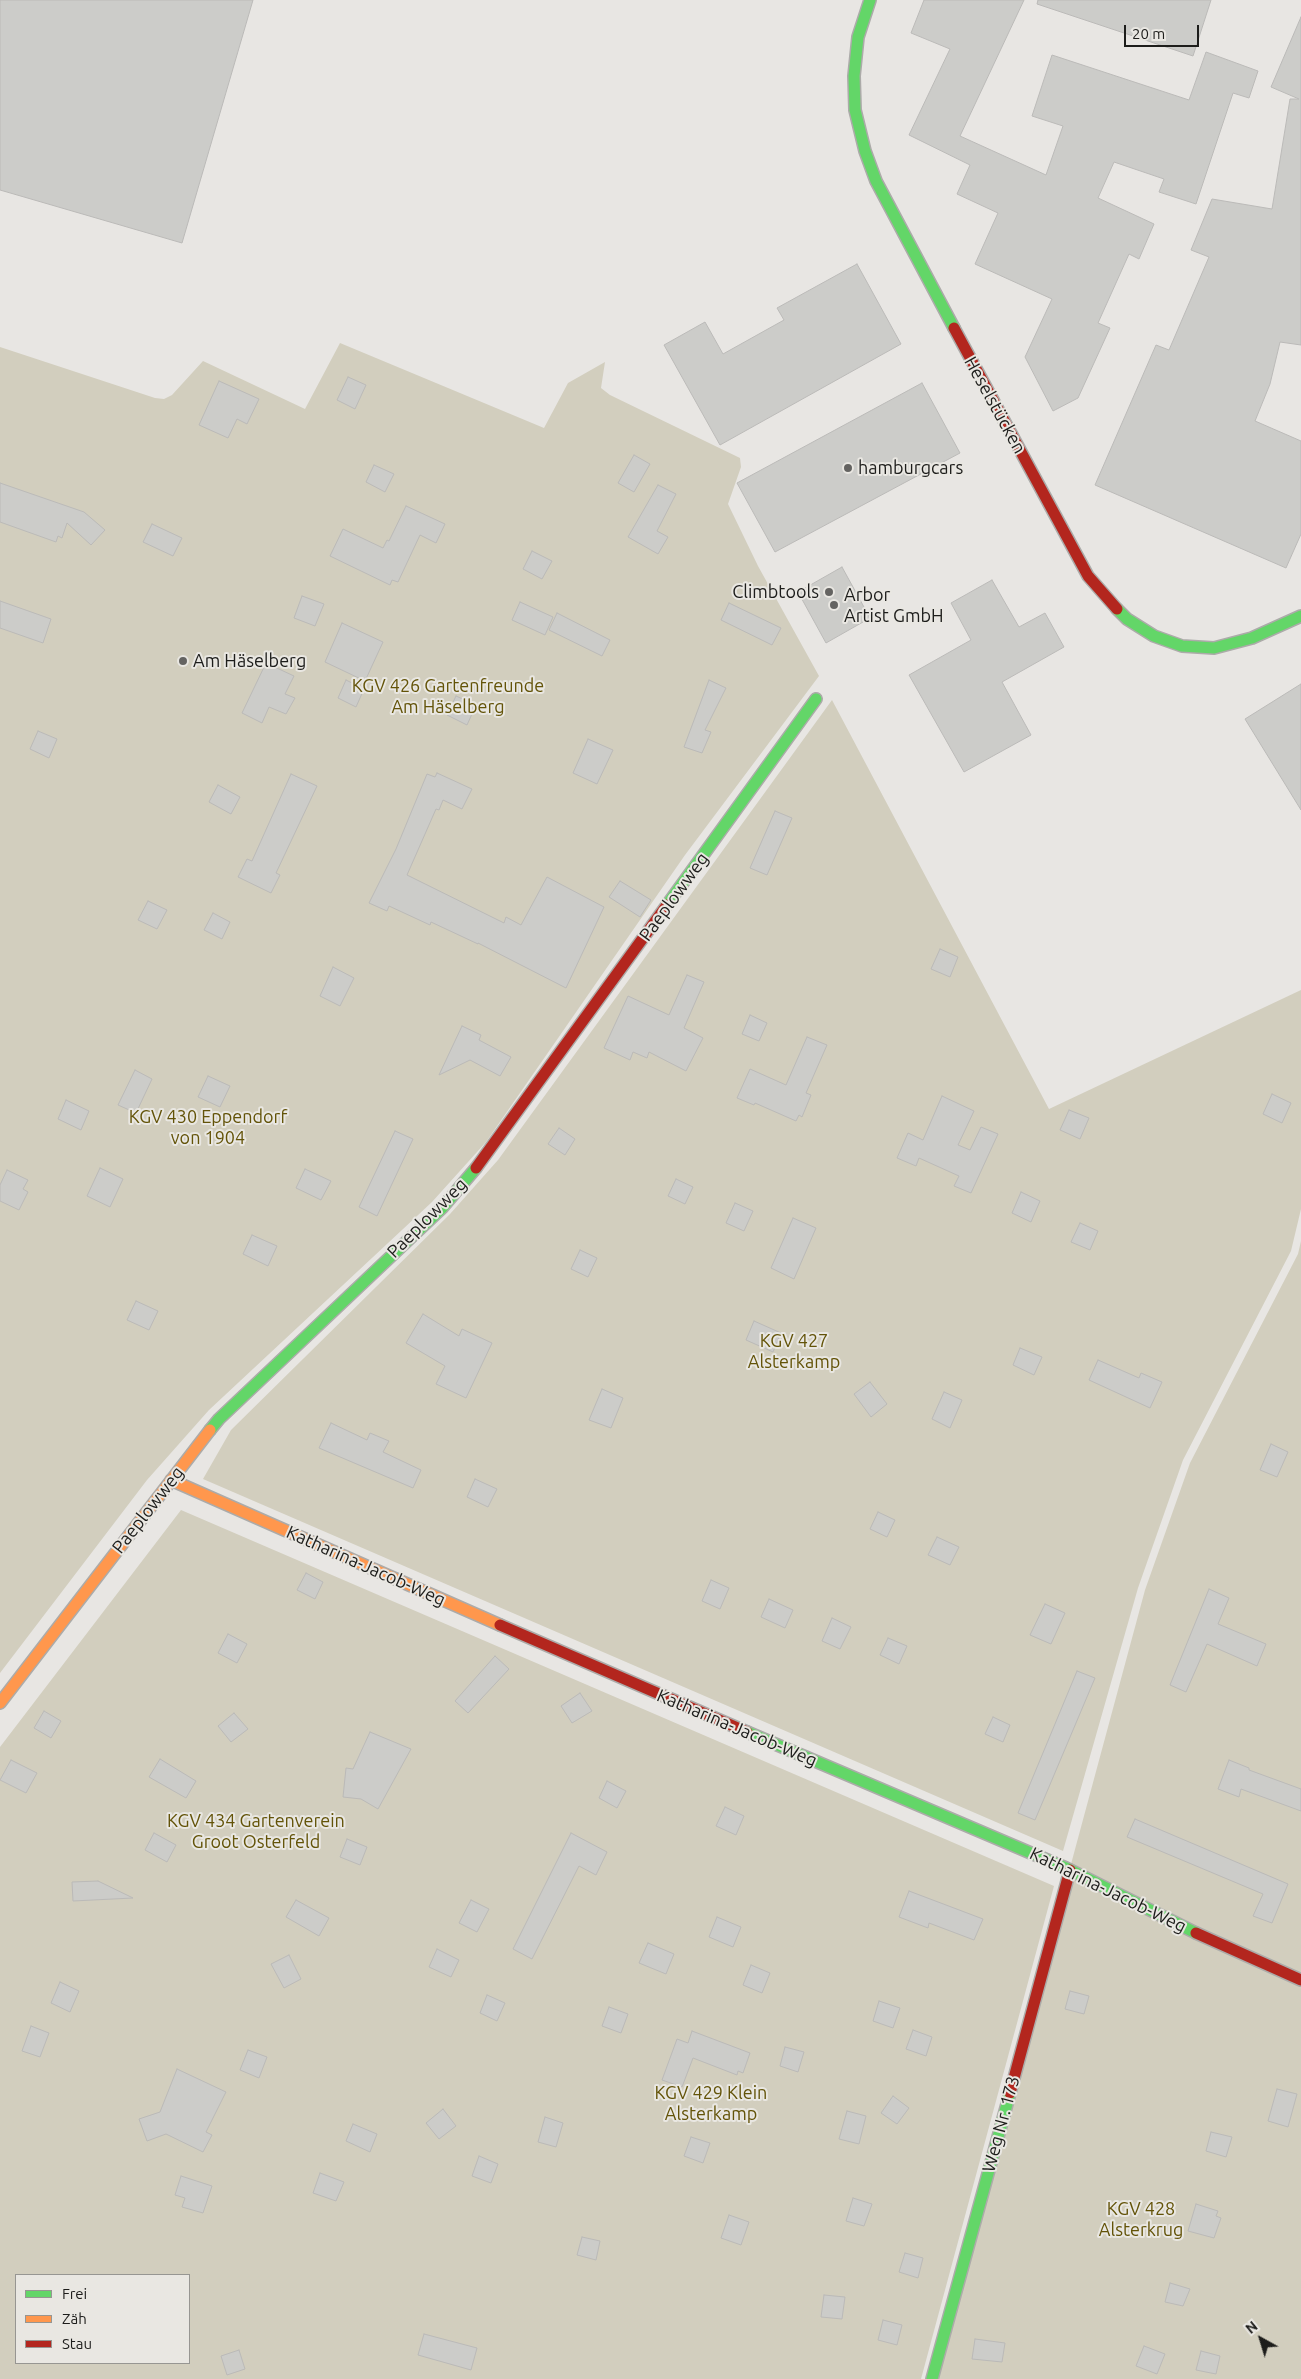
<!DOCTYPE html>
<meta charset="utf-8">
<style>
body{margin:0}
#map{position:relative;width:1301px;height:2379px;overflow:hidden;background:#e8e6e3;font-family:Ubuntu,sans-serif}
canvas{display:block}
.legend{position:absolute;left:15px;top:2274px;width:175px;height:90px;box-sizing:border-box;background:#e9e7e2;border:1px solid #979692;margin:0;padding:6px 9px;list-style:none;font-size:15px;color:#1d1d1b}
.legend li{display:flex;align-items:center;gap:10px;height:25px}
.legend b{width:25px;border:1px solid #979692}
.north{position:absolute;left:1236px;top:2314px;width:50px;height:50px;-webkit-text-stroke:4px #e9e7e2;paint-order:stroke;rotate:321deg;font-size:14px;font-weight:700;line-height:20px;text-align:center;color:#1d1d1b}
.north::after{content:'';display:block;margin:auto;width:18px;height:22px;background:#1d1d1b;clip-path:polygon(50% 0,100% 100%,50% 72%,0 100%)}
.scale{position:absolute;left:1124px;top:25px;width:75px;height:22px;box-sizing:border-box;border:2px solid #1d1d1b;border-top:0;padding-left:6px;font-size:15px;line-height:18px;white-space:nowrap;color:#1d1d1b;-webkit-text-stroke:4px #e9e7e2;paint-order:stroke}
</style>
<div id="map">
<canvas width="1301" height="2379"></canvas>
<ul class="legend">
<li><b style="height:6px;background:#63d668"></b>Frei</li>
<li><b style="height:6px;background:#ff974d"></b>Zäh</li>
<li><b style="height:6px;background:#b3261e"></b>Stau</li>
</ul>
<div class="north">N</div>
<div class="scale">20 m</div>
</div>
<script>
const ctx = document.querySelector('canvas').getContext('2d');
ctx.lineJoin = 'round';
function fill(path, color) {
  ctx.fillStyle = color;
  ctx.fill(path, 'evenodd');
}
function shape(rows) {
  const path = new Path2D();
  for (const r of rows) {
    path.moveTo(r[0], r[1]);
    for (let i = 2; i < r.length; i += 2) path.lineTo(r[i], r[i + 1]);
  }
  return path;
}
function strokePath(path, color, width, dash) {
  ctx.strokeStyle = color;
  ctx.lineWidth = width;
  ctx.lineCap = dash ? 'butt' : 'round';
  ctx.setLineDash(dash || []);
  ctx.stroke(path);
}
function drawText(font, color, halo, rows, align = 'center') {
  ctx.font = font + ' Ubuntu,sans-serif';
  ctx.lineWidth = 4;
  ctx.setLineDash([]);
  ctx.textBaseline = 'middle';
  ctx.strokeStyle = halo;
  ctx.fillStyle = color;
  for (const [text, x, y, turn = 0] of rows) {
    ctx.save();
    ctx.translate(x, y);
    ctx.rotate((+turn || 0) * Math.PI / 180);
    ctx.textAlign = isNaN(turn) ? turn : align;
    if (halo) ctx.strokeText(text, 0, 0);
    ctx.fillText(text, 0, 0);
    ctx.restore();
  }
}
const green = shape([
 [340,343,544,428,568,383,605,362,601,388,610,395,740,458,741,467,728,504,758,566,819,676,685,855,486,1142,432,1202,209,1410,147,1480,0,1673,0,347,155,398,164,399,172,395,203,361,305,409],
 [832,700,1049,1109,1301,990,1301,1209,1291,1251,1183,1460,1138,1588,1063,1851,203,1479,231,1430,450,1214,498,1160],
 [1301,1241,1301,2379,932,2379,1145,1590,1190,1463,1298,1254],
 [181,1510,1054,1886,921,2379,0,2379,0,1747],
 [16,2275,189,2275,189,2363,16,2363]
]);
const building = shape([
 [0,0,253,0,182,243,0,190,0,0],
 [924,0,1024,0,960,136,1046,175,1063,126,1032,116,1052,55,1189,100,1206,52,1258,71,1249,98,1233,93,1196,204,1159,192,1164,179,1114,162,1098,198,1154,224,1139,259,1129,254,1098,323,1110,328,1078,398,1053,411,1025,357,1052,299,975,264,998,213,957,194,970,165,909,135,950,49,911,33,924,0],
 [1038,0,1211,0,1193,56,1037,4,1038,0],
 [1301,17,1301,345,1280,342,1270,384,1255,421,1301,441,1301,534,1286,568,1095,485,1156,345,1169,350,1209,257,1191,250,1212,199,1272,209,1290,99,1299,99,1271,87,1301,17],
 [857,264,901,344,720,445,664,345,705,322,723,354,784,320,777,308,857,264],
 [348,377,366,385,355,409,337,400,348,377],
 [219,381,259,399,247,424,237,419,228,438,199,425,219,381],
 [922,383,960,453,775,552,737,483,922,383],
 [634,455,650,464,634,492,618,483,634,455],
 [374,465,394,474,385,492,366,482,374,465],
 [0,483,84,512,105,530,91,545,67,523,62,538,58,536,56,542,0,522,0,483],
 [658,485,676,494,657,531,668,537,658,554,628,537,658,485],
 [406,506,445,524,436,543,420,535,398,582,392,580,390,585,330,556,343,529,383,548,387,540,389,541,406,506],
 [152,524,182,538,173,556,143,542,152,524],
 [532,551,552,561,542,579,523,569,532,551],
 [842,567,870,618,826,643,798,592,842,567],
 [992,580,1019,627,1045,613,1064,647,1002,682,1031,735,964,772,909,675,971,640,951,603,992,580],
 [302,596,324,604,315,626,294,618,302,596],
 [0,601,51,619,43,643,0,628,0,601],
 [520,602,553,617,545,635,512,620,520,602],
 [729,603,781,628,772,645,721,620,729,603],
 [557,613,610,640,602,656,549,630,557,613],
 [342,623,383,642,365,681,325,662,342,623],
 [266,663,294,676,285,694,295,698,286,714,269,707,262,723,242,713,266,663],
 [346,680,364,689,356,707,338,698,346,680],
 [709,680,726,688,705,730,711,732,702,753,684,747,709,680],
 [1301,684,1301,810,1245,719,1301,684],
 [456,696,476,705,467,725,447,715,456,696],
 [38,731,57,739,49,758,30,749,38,731],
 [588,739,613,750,597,784,573,773,588,739],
 [437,773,472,789,462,809,443,800,439,810,436,809,407,875,504,923,506,917,521,925,547,877,604,907,566,988,478,943,478,944,431,922,430,925,389,906,387,911,369,903,396,849,427,774,435,777,437,773],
 [291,774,317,786,276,873,280,875,271,893,238,877,247,859,252,861,291,774],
 [218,785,240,797,231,814,209,802,218,785],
 [775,811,792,818,767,875,750,868,775,811],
 [620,881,651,900,640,917,609,897,620,881],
 [148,901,167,910,157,929,138,920,148,901],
 [213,913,230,922,222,939,204,930,213,913],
 [940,949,958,957,950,977,931,969,940,949],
 [333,967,354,978,340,1006,320,996,333,967],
 [687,975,704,982,684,1028,703,1038,686,1071,649,1052,647,1058,633,1052,630,1060,604,1048,628,996,669,1015,687,975],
 [750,1015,767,1023,759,1041,742,1034,750,1015],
 [462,1026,481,1035,479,1040,511,1057,500,1076,470,1060,439,1075,462,1026],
 [807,1037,827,1045,806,1093,811,1095,802,1117,799,1115,796,1121,755,1103,754,1105,737,1098,750,1069,786,1085,807,1037],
 [135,1070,152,1079,136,1113,118,1105,135,1070],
 [208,1076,230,1086,220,1107,198,1097,208,1076],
 [1272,1094,1291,1103,1282,1123,1263,1114,1272,1094],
 [942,1096,974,1111,958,1145,970,1150,981,1127,998,1134,971,1193,954,1186,959,1176,919,1158,916,1166,897,1158,908,1133,923,1140,942,1096],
 [66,1100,89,1111,81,1130,58,1119,66,1100],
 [1069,1110,1089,1118,1080,1139,1060,1130,1069,1110],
 [559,1128,575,1139,565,1155,548,1144,559,1128],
 [395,1131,413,1139,377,1216,359,1207,395,1131],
 [100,1168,123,1179,110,1207,87,1196,100,1168],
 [305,1169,331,1181,321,1200,296,1188,305,1169],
 [7,1170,28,1180,23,1189,28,1192,19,1210,0,1201,0,1185,7,1170],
 [676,1179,693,1187,685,1204,668,1196,676,1179],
 [1021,1192,1040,1201,1031,1222,1012,1213,1021,1192],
 [735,1203,753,1211,744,1231,726,1223,735,1203],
 [793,1218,816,1228,794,1279,771,1268,793,1218],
 [1080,1223,1098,1231,1090,1250,1071,1242,1080,1223],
 [252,1235,277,1246,268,1266,243,1254,252,1235],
 [580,1250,597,1258,588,1277,571,1269,580,1250],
 [136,1301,158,1311,149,1330,127,1320,136,1301],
 [423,1314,459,1336,462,1329,492,1343,466,1398,436,1384,445,1366,406,1343,423,1314],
 [754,1321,781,1333,773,1352,746,1340,754,1321],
 [1020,1348,1042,1357,1034,1375,1013,1365,1020,1348],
 [1098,1360,1139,1378,1141,1373,1162,1382,1150,1408,1089,1380,1098,1360],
 [870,1382,887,1404,871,1417,854,1394,870,1382],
 [602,1389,623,1398,611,1428,589,1420,602,1389],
 [944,1392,962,1400,950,1428,932,1419,944,1392],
 [331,1423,367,1440,370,1433,389,1441,383,1452,421,1470,413,1488,319,1448,331,1423],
 [1271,1444,1288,1452,1277,1477,1260,1470,1271,1444],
 [475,1479,497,1489,488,1507,467,1497,475,1479],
 [878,1512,895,1520,887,1537,870,1529,878,1512],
 [937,1537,959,1547,950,1565,928,1555,937,1537],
 [306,1573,323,1582,315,1599,297,1590,306,1573],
 [711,1580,729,1588,720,1609,702,1601,711,1580],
 [1209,1589,1229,1598,1218,1624,1266,1644,1257,1666,1207,1644,1186,1692,1170,1685,1209,1589],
 [769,1599,793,1610,785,1628,761,1617,769,1599],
 [1045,1604,1065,1613,1051,1644,1030,1635,1045,1604],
 [832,1618,851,1627,840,1649,822,1641,832,1618],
 [228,1634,247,1644,237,1663,218,1653,228,1634],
 [888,1638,907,1646,899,1664,880,1655,888,1638],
 [495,1656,509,1669,468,1713,455,1701,495,1656],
 [1077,1671,1095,1678,1035,1820,1018,1813,1077,1671],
 [580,1693,592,1711,572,1723,561,1706,580,1693],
 [44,1711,61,1721,51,1738,34,1728,44,1711],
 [234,1713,248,1729,231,1742,218,1726,234,1713],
 [993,1717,1010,1725,1003,1742,985,1734,993,1717],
 [370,1732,411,1749,378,1809,361,1799,343,1797,346,1768,353,1769,370,1732],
 [160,1759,196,1781,186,1798,149,1777,160,1759],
 [11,1760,37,1773,26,1793,0,1780,11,1760],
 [1229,1760,1249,1768,1249,1770,1301,1789,1301,1811,1241,1789,1239,1797,1218,1789,1229,1760],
 [607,1781,626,1791,617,1808,599,1798,607,1781],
 [725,1807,744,1816,736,1835,716,1826,725,1807],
 [1135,1819,1288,1884,1272,1923,1253,1916,1263,1894,1127,1837,1135,1819],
 [154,1833,176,1845,167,1862,145,1850,154,1833],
 [571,1833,607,1852,596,1875,579,1866,532,1959,513,1949,571,1833],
 [347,1839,367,1847,360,1865,340,1857,347,1839],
 [98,1881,133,1898,73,1901,72,1882,98,1881],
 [909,1891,983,1919,974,1940,929,1923,928,1928,899,1917,909,1891],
 [296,1900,329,1918,319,1936,286,1917,296,1900],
 [471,1900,489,1909,477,1932,459,1923,471,1900],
 [717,1917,741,1927,733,1947,709,1937,717,1917],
 [648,1943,674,1954,666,1974,639,1963,648,1943],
 [437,1949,459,1960,451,1977,429,1967,437,1949],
 [289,1955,301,1979,284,1988,271,1964,289,1955],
 [751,1965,770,1973,762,1993,743,1985,751,1965],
 [60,1982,79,1991,70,2012,51,2003,60,1982],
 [1070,1991,1089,1996,1084,2014,1065,2009,1070,1991],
 [487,1995,505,2003,497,2021,480,2013,487,1995],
 [879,2001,900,2008,893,2028,873,2021,879,2001],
 [609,2007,628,2014,621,2033,602,2026,609,2007],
 [31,2026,49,2033,40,2057,22,2051,31,2026],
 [913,2030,932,2037,926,2056,906,2049,913,2030],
 [692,2031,750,2053,743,2073,738,2071,737,2075,693,2058,682,2087,662,2080,677,2039,688,2043,692,2031],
 [785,2047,804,2052,798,2072,780,2066,785,2047],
 [248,2050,267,2057,259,2078,240,2070,248,2050],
 [177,2069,226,2092,206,2132,212,2135,203,2152,166,2134,147,2141,139,2119,160,2112,177,2069],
 [1277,2089,1297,2094,1288,2127,1268,2121,1277,2089],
 [893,2096,909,2108,897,2124,881,2113,893,2096],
 [443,2109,456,2126,439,2139,426,2123,443,2109],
 [847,2111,866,2116,859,2144,839,2139,847,2111],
 [545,2117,563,2123,556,2147,538,2142,545,2117],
 [353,2124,377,2134,370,2152,346,2141,353,2124],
 [1211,2132,1232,2137,1226,2157,1206,2151,1211,2132],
 [691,2137,710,2143,703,2163,684,2156,691,2137],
 [479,2156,498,2164,491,2183,472,2176,479,2156],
 [320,2173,344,2182,336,2201,313,2193,320,2173],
 [181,2176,212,2186,203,2213,182,2207,185,2198,175,2195,181,2176],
 [853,2198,872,2204,864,2226,846,2221,853,2198],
 [1196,2204,1218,2211,1216,2216,1221,2218,1214,2238,1188,2231,1196,2204],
 [729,2215,749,2222,741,2245,721,2238,729,2215],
 [582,2237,600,2241,596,2260,577,2255,582,2237],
 [905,2253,923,2258,918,2278,899,2272,905,2253],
 [1170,2283,1190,2289,1183,2306,1165,2302,1170,2283],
 [824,2295,845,2297,842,2319,821,2317,824,2295],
 [883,2320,902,2325,897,2345,878,2340,883,2320],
 [424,2334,477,2348,471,2370,418,2355,424,2334],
 [975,2339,1005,2343,1002,2362,972,2359,975,2339],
 [1144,2346,1165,2354,1157,2374,1136,2366,1144,2346],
 [239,2350,245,2369,227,2375,221,2356,239,2350],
 [1201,2351,1220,2356,1216,2374,1196,2370,1201,2351]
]);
const fast = shape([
 [870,0,858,37,854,76,855,110,865,151,876,181,954,328],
 [1117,609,1127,619,1154,636,1182,646,1214,648,1252,638,1301,616],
 [667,905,816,699],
 [210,1430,219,1419,442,1208,476,1168],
 [747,1732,1066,1868,1196,1933],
 [932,2379,1010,2093]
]);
const slow = shape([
 [171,1480,500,1625],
 [0,1703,210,1430]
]);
const jam = shape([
 [954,328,1088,576,1117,609],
 [476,1168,667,905],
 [500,1625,747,1732],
 [1196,1933,1301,1980],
 [1010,2093,1070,1870]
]);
const markers = [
 [848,468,5,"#646361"],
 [829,592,5,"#646361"],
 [834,605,5,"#646361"],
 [183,661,5,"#646361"]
];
const streetNames = [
 ["Heselstücken",995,405,61],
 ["Paeplowweg",674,897,-54],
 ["Paeplowweg",427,1218,-45],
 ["Paeplowweg",148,1510,-52],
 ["Katharina-Jacob-Weg",366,1566,24],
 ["Katharina-Jacob-Weg",737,1728,23],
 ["Katharina-Jacob-Weg",1108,1890,26],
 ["Weg Nr. 173",1001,2124,-75]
];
const poiNames = [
 ["hamburgcars",858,468],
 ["Climbtools",819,592,"right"],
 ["Arbor",844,595],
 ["Artist GmbH",844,616],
 ["Am Häselberg",193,661]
];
const parkNames = [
 ["KGV 426 Gartenfreunde",448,686],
 ["Am Häselberg",448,707],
 ["KGV 430 Eppendorf",208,1117],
 ["von 1904",208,1138],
 ["KGV 427",794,1341],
 ["Alsterkamp",794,1362],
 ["KGV 434 Gartenverein",256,1821],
 ["Groot Osterfeld",256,1842],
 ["KGV 429 Klein",711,2093],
 ["Alsterkamp",711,2114],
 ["KGV 428",1141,2209],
 ["Alsterkrug",1141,2230]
];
fill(green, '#d2cebe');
fill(building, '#ccccc9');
strokePath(building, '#bbbab8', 1);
strokePath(fast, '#acaba9', 14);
strokePath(slow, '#acaba9', 14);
strokePath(jam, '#acaba9', 14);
strokePath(fast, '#63d668', 11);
strokePath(slow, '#ff974d', 11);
strokePath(jam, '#b3261e', 11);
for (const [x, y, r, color] of markers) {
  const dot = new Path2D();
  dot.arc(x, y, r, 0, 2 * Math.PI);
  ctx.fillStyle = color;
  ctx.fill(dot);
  strokePath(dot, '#e9e7e2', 2);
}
drawText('18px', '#1d1d1b', '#e9e7e2', streetNames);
drawText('18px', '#1d1d1b', '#e9e7e2', poiNames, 'left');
drawText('18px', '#635308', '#e9e7e2', parkNames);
</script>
